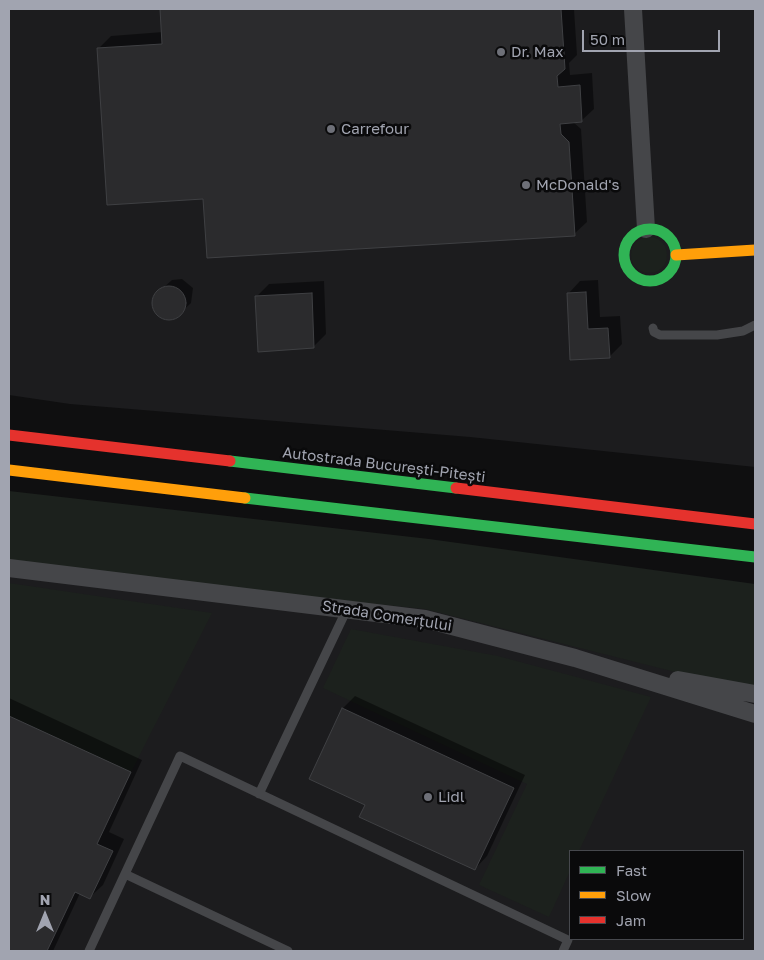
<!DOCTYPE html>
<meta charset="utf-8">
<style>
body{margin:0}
#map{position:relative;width:764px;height:960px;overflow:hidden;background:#0f0f10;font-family:"Golos Text",sans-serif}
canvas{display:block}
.frame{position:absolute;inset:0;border:10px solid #a1a4b0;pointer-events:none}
.legend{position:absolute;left:569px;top:850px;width:175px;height:90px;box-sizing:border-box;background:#0a0a0b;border:1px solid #46484d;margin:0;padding:6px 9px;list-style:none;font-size:15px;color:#a1a4b0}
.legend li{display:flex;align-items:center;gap:10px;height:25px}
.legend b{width:25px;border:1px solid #46484d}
.north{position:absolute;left:20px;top:890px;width:50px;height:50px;-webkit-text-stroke:4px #0a0a0b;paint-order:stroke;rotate:0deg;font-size:14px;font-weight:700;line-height:20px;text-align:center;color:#a1a4b0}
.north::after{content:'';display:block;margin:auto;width:18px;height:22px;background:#a1a4b0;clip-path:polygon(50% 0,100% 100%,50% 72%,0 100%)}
.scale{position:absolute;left:582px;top:30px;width:138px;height:22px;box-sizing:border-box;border:2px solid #a1a4b0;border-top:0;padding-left:6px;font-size:15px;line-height:18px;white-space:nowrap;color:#a1a4b0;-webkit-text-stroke:4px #0a0a0b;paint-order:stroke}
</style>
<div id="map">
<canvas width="764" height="960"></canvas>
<div class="frame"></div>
<ul class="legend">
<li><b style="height:6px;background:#30b455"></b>Fast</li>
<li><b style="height:6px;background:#ff9f0a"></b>Slow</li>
<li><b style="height:6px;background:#e5322d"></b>Jam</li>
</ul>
<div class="north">N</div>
<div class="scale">50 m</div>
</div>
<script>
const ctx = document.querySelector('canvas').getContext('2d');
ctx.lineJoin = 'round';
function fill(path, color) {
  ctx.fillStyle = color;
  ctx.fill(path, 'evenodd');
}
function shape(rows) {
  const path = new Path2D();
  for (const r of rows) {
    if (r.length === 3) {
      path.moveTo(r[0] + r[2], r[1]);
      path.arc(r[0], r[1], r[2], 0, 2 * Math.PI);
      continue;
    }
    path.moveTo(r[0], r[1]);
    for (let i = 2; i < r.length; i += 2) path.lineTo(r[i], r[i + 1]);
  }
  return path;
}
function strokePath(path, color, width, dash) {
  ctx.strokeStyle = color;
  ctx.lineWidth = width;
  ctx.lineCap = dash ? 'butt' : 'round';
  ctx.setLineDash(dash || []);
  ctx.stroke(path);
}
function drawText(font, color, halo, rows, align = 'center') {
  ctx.font = font + ' "Golos Text",sans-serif';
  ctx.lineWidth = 5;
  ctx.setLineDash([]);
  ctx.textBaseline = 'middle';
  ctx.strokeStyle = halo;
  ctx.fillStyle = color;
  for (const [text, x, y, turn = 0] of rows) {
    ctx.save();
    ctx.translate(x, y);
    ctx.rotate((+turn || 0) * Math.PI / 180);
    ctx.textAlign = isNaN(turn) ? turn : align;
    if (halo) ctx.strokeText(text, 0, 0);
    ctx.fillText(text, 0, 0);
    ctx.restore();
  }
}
const built = shape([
 [9,9,755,9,755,467,470,437,70,404,9,395],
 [9,492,755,594,755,951,9,951],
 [570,851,743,851,743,939,570,939]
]);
const green = shape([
 [649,255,18],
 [9,491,429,539,755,584,755,686,715,682,425,609,9,566],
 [9,583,212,613,131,772,9,716],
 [351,629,498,656,651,697,579,851,570,851,570,871,549,917,479,885,527,784,323,688]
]);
const shadow = shape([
 [161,9,574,9,577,55,569,63,570,75,592,73,594,109,581,121,573,122,581,129,587,222,574,234,204,197,99,48,111,36,163,32],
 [182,279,193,288,191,303,175,318,160,316,153,304,155,295,172,280],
 [598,280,600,317,620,316,622,344,609,357,571,359,568,294,580,281],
 [324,281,326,334,314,346,256,297,269,284],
 [355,696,525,775,487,856,475,869,366,805,310,779,343,708],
 [9,698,142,760,109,832,124,839,103,885,90,897,80,893,53,951,9,951]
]);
const building = shape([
 [160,9,561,9,565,69,557,76,558,87,580,85,582,122,560,124,561,134,569,142,575,236,207,258,203,199,107,205,97,48,162,44,160,9],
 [169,303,17],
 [586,292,588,329,608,328,610,358,570,360,567,293,586,292],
 [312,293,314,348,258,352,255,296,312,293],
 [342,708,514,788,475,870,359,817,365,805,309,779,342,708],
 [9,716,131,772,97,844,113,851,90,899,75,892,47,951,9,951,9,716]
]);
const lane = shape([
 [653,328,654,332,660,335,717,335,743,331,755,325],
 [259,794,347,609],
 [125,874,288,951],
 [89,951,180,756,568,940,563,951]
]);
const street = shape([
 [633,9,646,229],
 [9,568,425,619,575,658,755,714],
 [678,680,755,694]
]);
const fast = shape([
 [650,255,26],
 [230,461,456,488],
 [245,498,755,557]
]);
const slow = shape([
 [676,255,755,250],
 [9,470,245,498]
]);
const jam = shape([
 [9,435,230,461],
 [456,488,755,524]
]);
const markers = [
 [501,52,5,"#6e7078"],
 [331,129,5,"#6e7078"],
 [526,185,5,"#6e7078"],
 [428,797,5,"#6e7078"]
];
const poiNames = [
 ["Dr. Max",511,52],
 ["Carrefour",341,129],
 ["McDonald's",536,185],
 ["Lidl",438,797]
];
const streetNames = [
 ["Autostrada București-Pitești",384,465,7],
 ["Strada Comerțului",387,616,9]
];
fill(built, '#1c1c1e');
fill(green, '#1c211d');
fill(shadow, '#0007');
fill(building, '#2b2b2d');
strokePath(building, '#3f4043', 1);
strokePath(lane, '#454649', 9);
strokePath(street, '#454649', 18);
strokePath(fast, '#30b455', 11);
strokePath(slow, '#ff9f0a', 11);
strokePath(jam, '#e5322d', 11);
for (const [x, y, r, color] of markers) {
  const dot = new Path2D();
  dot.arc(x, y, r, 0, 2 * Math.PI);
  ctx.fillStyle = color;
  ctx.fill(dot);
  strokePath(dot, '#0a0a0b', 2);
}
drawText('15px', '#a1a4b0', '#0a0a0b', poiNames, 'left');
drawText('15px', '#a1a4b0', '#0a0a0b', streetNames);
</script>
